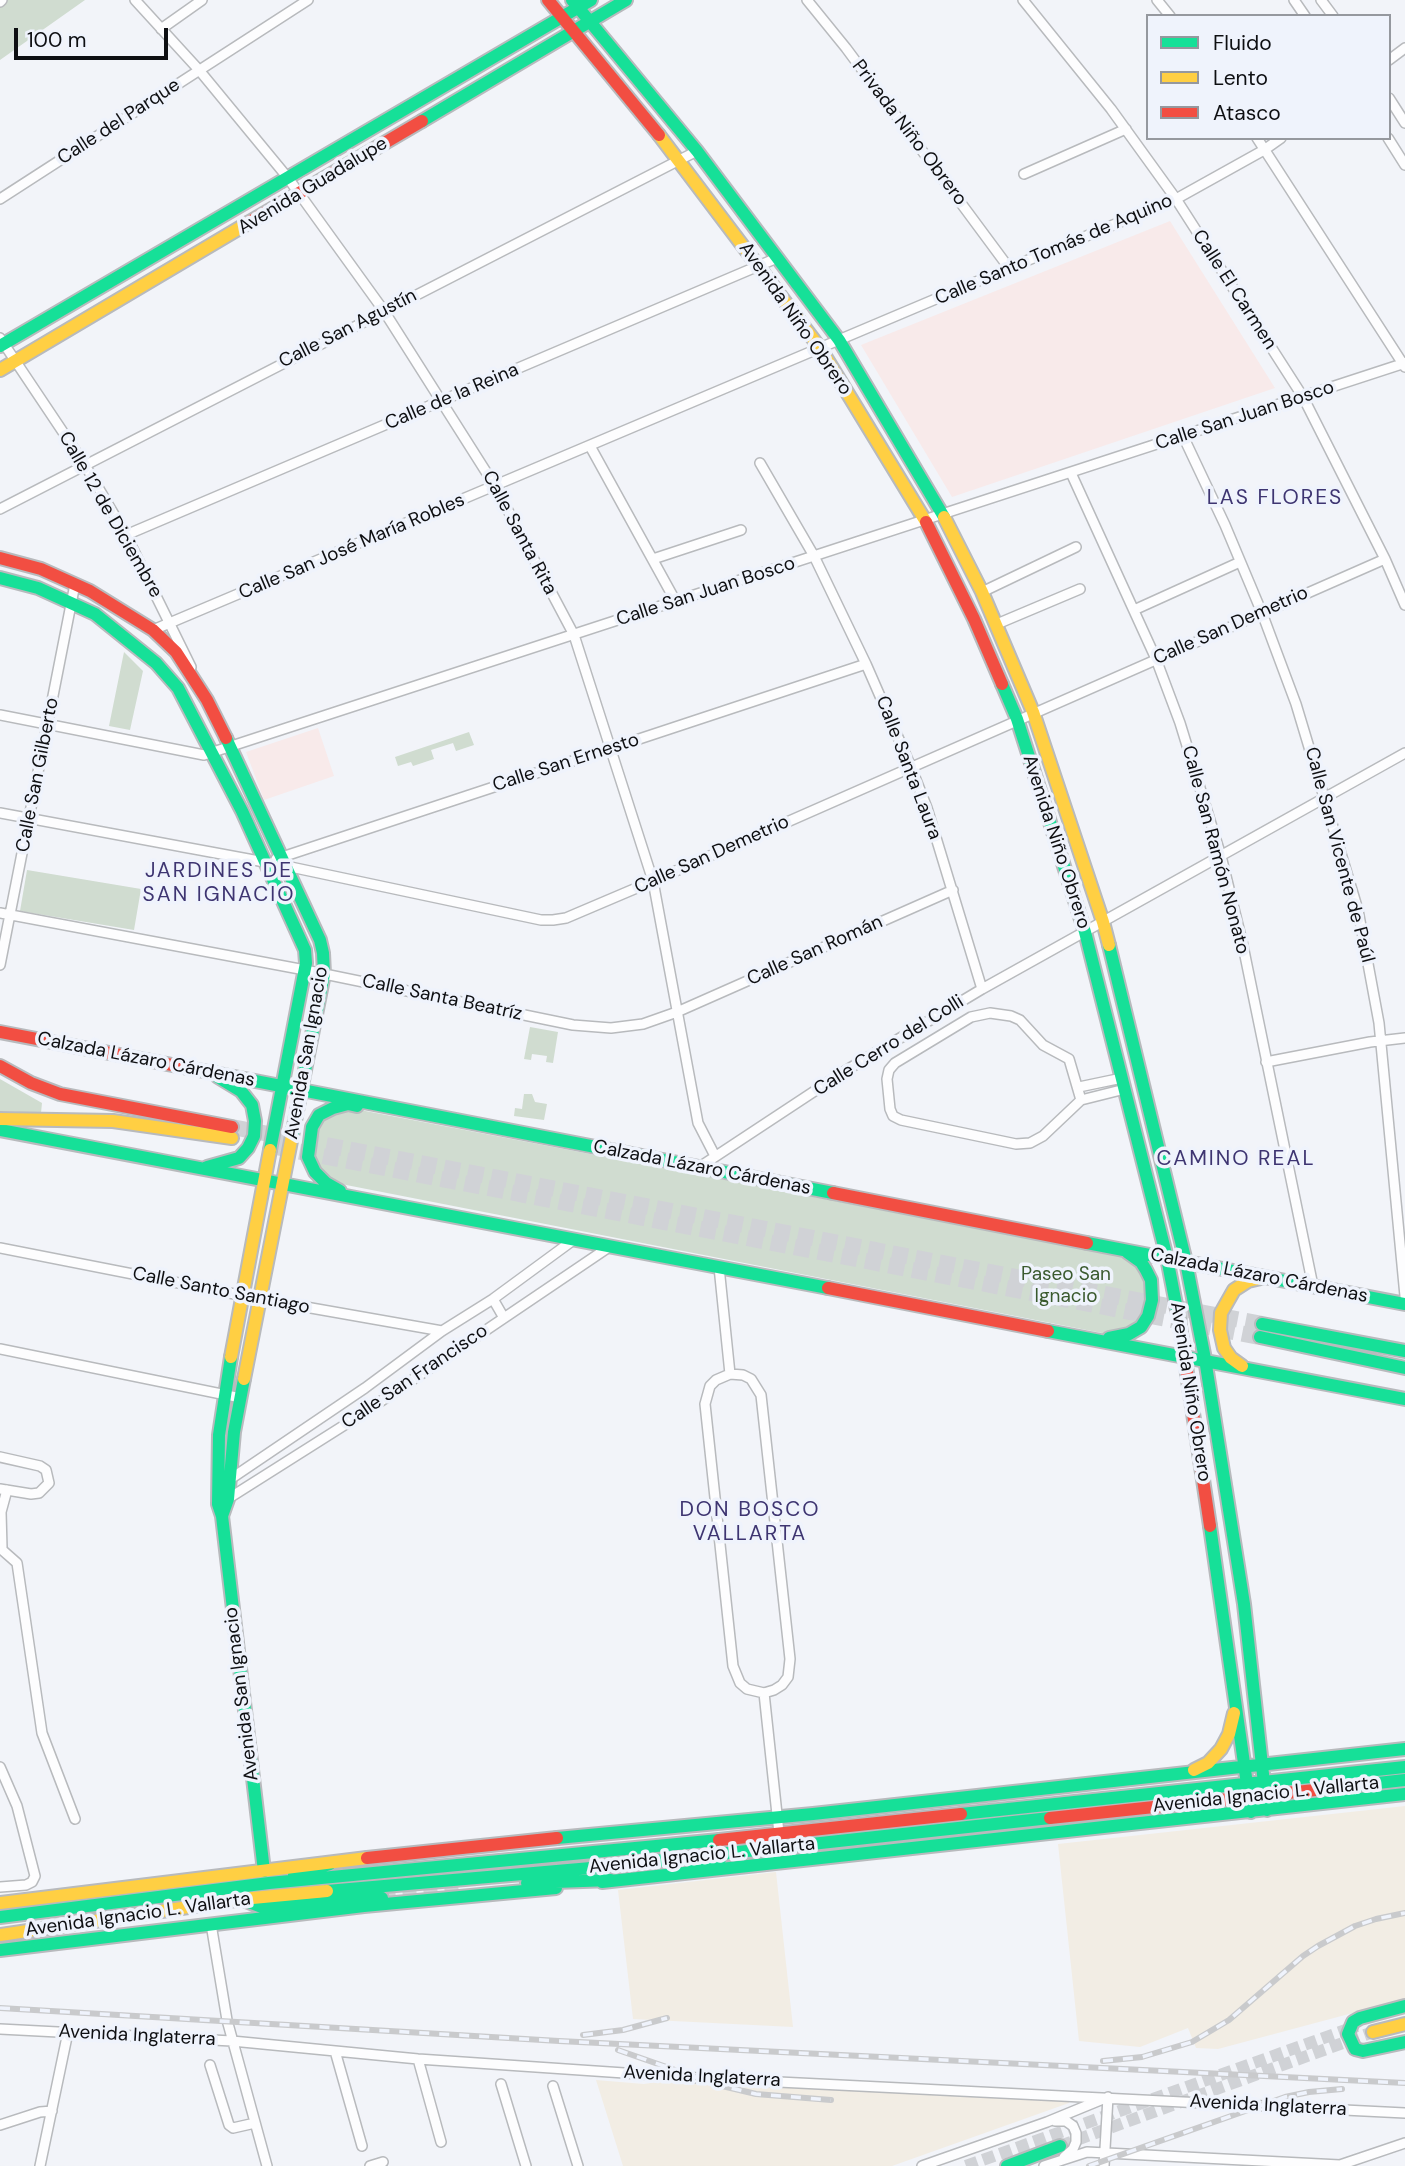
<!DOCTYPE html>
<meta charset="utf-8">
<style>
body{margin:0}
#map{position:relative;width:1405px;height:2166px;overflow:hidden;background:#f2f4f9;font-family:"DM Sans",sans-serif}
canvas{display:block}
.legend{position:absolute;left:1146px;top:14px;width:245px;height:126px;box-sizing:border-box;background:#eff3fc;border:2px solid #95989e;margin:0;padding:9px 12px;list-style:none;font-size:21px;color:#0e0f12}
.legend li{display:flex;align-items:center;gap:14px;height:35px}
.legend b{width:35px;border:2px solid #95989e}
.scale{position:absolute;left:14px;top:28px;width:154px;height:32px;box-sizing:border-box;border:4px solid #0e0f12;border-top:0;padding-left:9px;font-size:21px;line-height:24px;white-space:nowrap;color:#0e0f12;-webkit-text-stroke:5px #eff3fc;paint-order:stroke}
</style>
<div id="map">
<canvas width="1405" height="2166"></canvas>
<ul class="legend">
<li><b style="height:9px;background:#16e098"></b>Fluido</li>
<li><b style="height:9px;background:#ffcf43"></b>Lento</li>
<li><b style="height:9px;background:#f24e42"></b>Atasco</li>
</ul>
<div class="scale">100 m</div>
</div>
<script>
const ctx = document.querySelector('canvas').getContext('2d');
ctx.lineJoin = 'round';
function fill(path, color) {
  ctx.fillStyle = color;
  ctx.fill(path, 'evenodd');
}
function shape(rows) {
  const path = new Path2D();
  for (const r of rows) {
    path.moveTo(r[0], r[1]);
    for (let i = 2; i < r.length; i += 2) path.lineTo(r[i], r[i + 1]);
  }
  return path;
}
function strokePath(path, color, width, dash) {
  ctx.strokeStyle = color;
  ctx.lineWidth = width;
  ctx.lineCap = dash ? 'butt' : 'round';
  ctx.setLineDash(dash || []);
  ctx.stroke(path);
}
function drawText(font, color, halo, rows, align = 'center') {
  ctx.font = font + ' "DM Sans",sans-serif';
  ctx.lineWidth = 7;
  ctx.setLineDash([]);
  ctx.textBaseline = 'middle';
  ctx.strokeStyle = halo;
  ctx.fillStyle = color;
  for (const [text, x, y, turn = 0] of rows) {
    ctx.save();
    ctx.translate(x, y);
    ctx.rotate((+turn || 0) * Math.PI / 180);
    ctx.textAlign = isNaN(turn) ? turn : align;
    if (halo) ctx.strokeText(text, 0, 0);
    ctx.fillText(text, 0, 0);
    ctx.restore();
  }
}
const industrial = shape([
 [1405,1806,1405,1999,1218,2049,1196,2048,1188,2028,1140,2047,1079,2041,1058,1844],
 [776,1872,793,2027,633,2019,618,1890],
 [684,2078,1070,2098,1069,2103,892,2166,623,2166,596,2080,644,2084]
]);
const education = shape([
 [1170,221,1275,388,952,497,861,345],
 [318,728,334,776,264,800,246,752]
]);
const green = shape([
 [0,0,85,0,0,60],
 [124,652,143,671,130,730,109,726],
 [469,732,474,745,456,751,453,743,431,750,434,759,413,766,411,762,398,766,395,757],
 [27,870,141,889,134,930,20,911],
 [530,1027,558,1032,553,1063,546,1062,547,1056,532,1054,531,1060,524,1059],
 [0,1079,42,1103,41,1113,0,1111],
 [524,1094,532,1094,535,1102,547,1104,544,1120,514,1116,515,1108,522,1109],
 [355,1109,1128,1257,1141,1267,1149,1282,1149,1298,1137,1325,1112,1335,336,1183,315,1167,313,1136,319,1122,328,1113]
]);
const secondaryTunnel = shape([
 [1060,2146,1373,2032],
 [966,2166,1357,2026]
]);
const primaryTunnel = shape([
 [382,1898,463,1887]
]);
const highwayTunnel = shape([
 [232,1127,1262,1324],
 [276,1147,1260,1337]
]);
const street = shape([
 [135,0,199,70,288,178,384,311,495,486,574,635,653,881,698,1123,715,1156],
 [807,0,846,48,1009,268],
 [1023,0,1111,109,1176,199,1303,397,1385,559,1405,605],
 [1157,0,1170,16],
 [1294,0,1305,16],
 [1321,0,1333,16],
 [0,2,2,0],
 [161,29,202,0],
 [1389,60,1405,48],
 [1389,98,1405,123],
 [1257,138,1405,367],
 [1388,138,1405,165],
 [1024,174,1126,129],
 [0,199,308,0],
 [0,338,85,465,126,535,191,667],
 [1183,436,1225,525,1262,613,1296,704,1358,910,1379,1023,1405,1296],
 [590,446,676,602],
 [760,463,814,556,866,664,911,767,927,808,982,989],
 [1071,473,1156,659,1180,723,1221,856,1242,941,1313,1286],
 [0,509,697,151],
 [126,535,777,258],
 [653,559,741,530],
 [982,592,1076,547],
 [1134,610,1240,562],
 [997,624,1080,589],
 [153,630,1009,268,1176,199,1264,150,1281,138],
 [0,715,204,755,1405,363],
 [0,813,286,866,541,920,553,920,566,918,653,881,1385,559],
 [276,859,866,664],
 [0,913,305,970,573,1025,611,1028,643,1024,677,1012,953,890],
 [0,965,75,584],
 [1266,1062,1370,1042,1405,1038],
 [1079,1087,1122,1078],
 [1081,1100,1069,1059,1043,1045,1020,1020,1011,1016,990,1013,971,1017,895,1063,889,1070,887,1079,890,1109,893,1116,901,1120,1016,1144,1030,1143,1043,1136,1081,1100,1125,1089],
 [698,1168,845,1071,982,989,1405,753],
 [0,1248,260,1299,442,1331],
 [719,1267,730,1374],
 [493,1299,504,1318],
 [0,1349,241,1398],
 [730,1374,743,1375,751,1379,761,1395,790,1659,788,1677,782,1685,774,1690,764,1693,747,1689,740,1683,733,1666,705,1404,710,1386,716,1380,730,1374],
 [0,1457,40,1466,46,1470,49,1483,39,1493,31,1494,0,1489],
 [226,1482,365,1388,442,1331,493,1299,572,1241],
 [226,1500,362,1414,609,1247],
 [0,1548,17,1563,42,1733,75,1819],
 [2,1548,1,1512,7,1490],
 [764,1693,779,1833],
 [0,1767,17,1806,35,1876,32,1882,26,1885,0,1887],
 [211,1924,227,2020,267,2166],
 [0,2029,232,2041,418,2059,698,2078,1405,2113],
 [335,2051,362,2146],
 [418,2059,441,2142],
 [210,2065,229,2125,233,2128,255,2123],
 [501,2084,526,2166],
 [553,2086,578,2166],
 [1055,2121,1066,2121,1073,2126,1076,2133,1076,2142,1073,2149,1064,2157],
 [0,2125,40,2112,52,2111],
 [40,2166,68,2032],
 [370,2166,383,2162],
 [922,2166,1047,2122,1103,2099],
 [1044,2166,1087,2152,1340,2165,1405,2143],
 [1104,2166,1108,2097]
]);
const fast = shape([
 [572,0,697,151,839,340,944,517],
 [422,121,626,0],
 [0,346,591,0],
 [0,578,38,588,95,614,156,663,178,688,242,811,305,950,306,963,270,1150],
 [1002,684,1017,719,1085,932,1167,1258,1179,1320],
 [226,738,320,940,323,953,324,974,292,1136],
 [1109,945,1186,1262,1205,1359,1244,1604,1267,1810],
 [188,1068,833,1193],
 [0,1130,828,1288],
 [207,1167,239,1158,248,1148,254,1136,255,1121,252,1105,241,1091,218,1077],
 [340,1191,326,1183,315,1172,308,1157,312,1127,319,1115,333,1108,348,1104,357,1106],
 [1087,1243,1405,1304],
 [1262,1324,1405,1351],
 [1048,1331,1405,1399],
 [1260,1337,1405,1368],
 [1109,1338,1129,1334,1141,1327,1148,1316,1152,1300,1151,1280,1146,1270,1141,1262,1127,1252],
 [231,1357,219,1435,218,1504,222,1516,264,1871],
 [222,1516,228,1499,234,1432,244,1379],
 [1210,1526,1251,1812],
 [1315,1790,1405,1780],
 [961,1814,1405,1767],
 [557,1838,813,1814,1405,1749],
 [692,1871,720,1859],
 [294,1875,330,1864],
 [602,1882,1405,1794],
 [527,1883,611,1880],
 [327,1891,591,1868,1050,1818],
 [246,1901,264,1908,382,1898],
 [0,1917,269,1883,719,1840],
 [0,1950,364,1906,556,1888],
 [1405,2006,1360,2018,1353,2022,1348,2034,1355,2049,1363,2051,1405,2042],
 [1007,2166,1060,2146]
]);
const slow = shape([
 [659,135,820,348,926,522],
 [0,370,248,223],
 [944,517,982,592,1033,712,1103,922,1109,945],
 [0,1119,113,1121,232,1138],
 [231,1357,270,1150],
 [1242,1366,1231,1358,1224,1348,1220,1330,1221,1313,1234,1290,1248,1281,1261,1278],
 [244,1379,292,1136],
 [1194,1770,1208,1763,1221,1749,1229,1734,1234,1713],
 [0,1903,367,1858],
 [0,1935,242,1899,327,1891],
 [1373,2032,1405,2024]
]);
const jam = shape([
 [548,0,659,135],
 [248,223,422,121],
 [926,522,974,619,1002,684],
 [0,558,41,569,90,591,153,630,176,652,207,700,226,738],
 [0,1032,188,1068],
 [0,1066,31,1083,60,1094,232,1127],
 [833,1193,1087,1243],
 [828,1288,1048,1331],
 [1179,1320,1210,1526],
 [1050,1818,1315,1790],
 [719,1840,961,1814],
 [367,1858,557,1838]
]);
const rail = shape([
 [0,2008,559,2041,1405,2083],
 [583,2035,623,2030,667,2018],
 [618,2050,718,2085,756,2094,831,2100],
 [1103,2061,1142,2057,1192,2042,1229,2020,1303,1956,1318,1946,1355,1926,1376,1919,1405,1913],
 [1089,2166,1285,2097,1309,2092,1342,2089]
]);
const streetNames = [
 ["Calle del Parque",119,122,-33],
 ["Privada Niño Obrero",909,133,53],
 ["Avenida Guadalupe",313,186,-31],
 ["Calle Santo Tomás de Aquino",1054,250,-23],
 ["Calle El Carmen",1234,290,57],
 ["Avenida Niño Obrero",795,319,55],
 ["Calle San Agustín",348,329,-27],
 ["Calle de la Reina",452,397,-23],
 ["Calle San Juan Bosco",1245,416,-18],
 ["Calle 12 de Diciembre",110,515,60],
 ["Calle Santa Rita",519,533,62],
 ["Calle San José María Robles",352,547,-23],
 ["Calle San Juan Bosco",706,592,-18],
 ["Calle San Demetrio",1231,626,-24],
 ["Calle San Ernesto",566,763,-18],
 ["Calle Santa Laura",908,768,69],
 ["Calle San Gilberto",38,775,-79],
 ["Avenida Niño Obrero",1056,842,72],
 ["Calle San Ramón Nonato",1215,850,75],
 ["Calle San Demetrio",712,855,-24],
 ["Calle San Vicente de Paúl",1339,855,75],
 ["Calle San Román",815,951,-24],
 ["Calle Santa Beatríz",442,998,12],
 ["Calle Cerro del Colli",889,1046,-32],
 ["Avenida San Ignacio",307,1053,-80],
 ["Calzada Lázaro Cárdenas",146,1060,11],
 ["Calzada Lázaro Cárdenas",702,1168,11],
 ["Calzada Lázaro Cárdenas",1259,1276,11],
 ["Calle Santo Santiago",221,1291,11],
 ["Calle San Francisco",415,1377,-34],
 ["Avenida Niño Obrero",1190,1392,81],
 ["Avenida San Ignacio",242,1694,-97],
 ["Avenida Ignacio L. Vallarta",1266,1795,-6],
 ["Avenida Ignacio L. Vallarta",702,1856,-6],
 ["Avenida Ignacio L. Vallarta",138,1915,-8],
 ["Avenida Inglaterra",137,2036,3],
 ["Avenida Inglaterra",702,2077,3],
 ["Avenida Inglaterra",1268,2106,3]
];
const parkNames = [
 ["Paseo San",1066,1275],
 ["Ignacio",1066,1297]
];
const neighbourhoodNames = [
 ["LAS FLORES",1275,498],
 ["JARDINES DE",219,871],
 ["SAN IGNACIO",219,895],
 ["CAMINO REAL",1236,1159],
 ["DON BOSCO",750,1510],
 ["VALLARTA",750,1534]
];
fill(industrial, '#f2ede4');
fill(education, '#f8eaea');
fill(green, '#d0dcd0');
strokePath(secondaryTunnel, '#d0d2d6', 12, [12, 6]);
strokePath(primaryTunnel, '#d0d2d6', 14, [14, 7]);
strokePath(highwayTunnel, '#d0d2d6', 16, [16, 8]);
strokePath(street, '#b8babd', 12);
strokePath(fast, '#b8babd', 16);
strokePath(slow, '#b8babd', 16);
strokePath(jam, '#b8babd', 16);
strokePath(street, '#fdfdfe', 9);
strokePath(fast, '#16e098', 12);
strokePath(slow, '#ffcf43', 12);
strokePath(jam, '#f24e42', 12);
strokePath(rail, '#c9cacc', 6);
strokePath(rail, '#eff3fc', 3.5, [10]);
drawText('19px', '#0e0f12', '#eff3fc', streetNames);
drawText('19px', '#3a5a2e', '#eff3fc', parkNames);
ctx.letterSpacing = '2px';
drawText('21px', '#3e3571', '#eff3fc', neighbourhoodNames);
ctx.letterSpacing = '0px';
</script>
